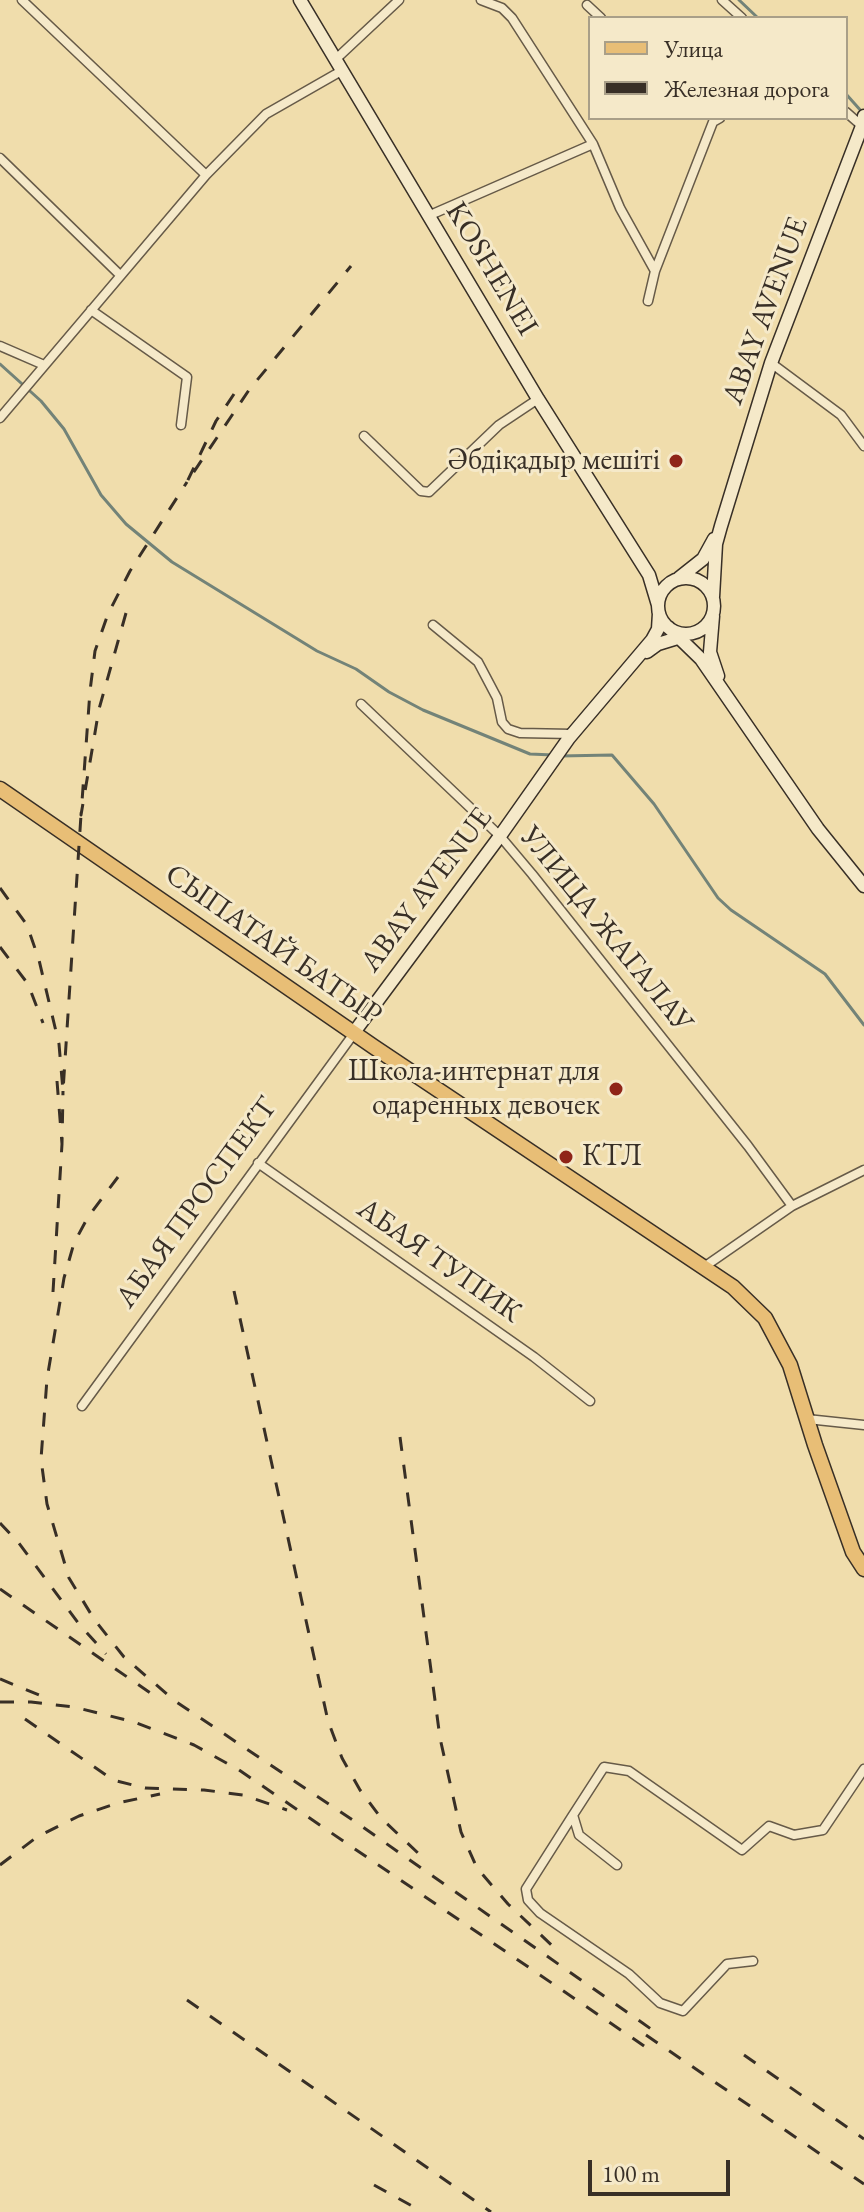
<!DOCTYPE html>
<meta charset="utf-8">
<style>
body{margin:0}
#map{position:relative;width:864px;height:2212px;overflow:hidden;background:#f0ddac;font-family:"EB Garamond",serif}
canvas{display:block}
.legend{position:absolute;left:588px;top:16px;width:260px;height:104px;box-sizing:border-box;background:#f5e9c9;border:2px solid #a99f88;margin:0;padding:10px 14px;list-style:none;font-size:24px;color:#382f26}
.legend li{display:flex;align-items:center;gap:16px;height:40px}
.legend b{width:40px;border:2px solid #a99f88}
.scale{position:absolute;left:588px;top:2160px;width:142px;height:36px;box-sizing:border-box;border:4px solid #382f26;border-top:0;padding-left:10px;font-size:24px;line-height:28px;white-space:nowrap;color:#382f26;-webkit-text-stroke:6px #f5e9c9;paint-order:stroke}
</style>
<div id="map">
<canvas width="864" height="2212"></canvas>
<ul class="legend">
<li><b style="height:10px;background:#e8be76"></b>Улица</li>
<li><b style="height:10px;background:#382f26"></b>Железная дорога</li>
</ul>
<div class="scale">100 m</div>
</div>
<script>
const ctx = document.querySelector('canvas').getContext('2d');
ctx.lineJoin = 'round';
function shape(rows) {
  const path = new Path2D();
  for (const r of rows) {
    if (r.length === 3) {
      path.moveTo(r[0] + r[2], r[1]);
      path.arc(r[0], r[1], r[2], 0, 2 * Math.PI);
      continue;
    }
    path.moveTo(r[0], r[1]);
    for (let i = 2; i < r.length; i += 2) path.lineTo(r[i], r[i + 1]);
  }
  return path;
}
function strokePath(path, color, width, dash) {
  ctx.strokeStyle = color;
  ctx.lineWidth = width;
  ctx.lineCap = dash ? 'butt' : 'round';
  ctx.setLineDash(dash || []);
  ctx.stroke(path);
}
function drawText(font, color, halo, rows, align = 'center') {
  ctx.font = font + ' "EB Garamond",serif';
  ctx.lineWidth = 6;
  ctx.setLineDash([]);
  ctx.textBaseline = 'middle';
  ctx.strokeStyle = halo;
  ctx.fillStyle = color;
  for (const [text, x, y, turn = 0] of rows) {
    ctx.save();
    ctx.translate(x, y);
    ctx.rotate((+turn || 0) * Math.PI / 180);
    ctx.textAlign = isNaN(turn) ? turn : align;
    if (halo) ctx.strokeText(text, 0, 0);
    ctx.fillText(text, 0, 0);
    ctx.restore();
  }
}
const stream = shape([
 [739,0,758,18],
 [846,94,862,112],
 [0,364,41,401,64,429,101,495,126,524,172,562,317,651,356,669,389,692,423,710,530,754,553,755],
 [560,756,612,755,654,804,718,898,731,910,825,974,864,1025]
]);
const minor = shape([
 [22,0,206,175],
 [481,0,502,8,512,18,593,144,620,208,655,271],
 [722,0,742,18],
 [587,5,601,18],
 [336,59,399,0],
 [846,112,862,126],
 [0,158,120,275],
 [428,216,593,144],
 [648,301,655,271,713,122,720,118],
 [91,310,187,377,181,425],
 [0,346,44,365],
 [771,363,841,415,864,446],
 [0,418,206,175,266,114,343,70],
 [364,436,421,491,429,492,499,425,538,399],
 [433,625,478,662,497,698,502,722,508,729,520,733,572,734],
 [361,704,500,836,532,874,748,1146,792,1206],
 [258,1163,534,1357,590,1401],
 [704,1267,792,1206,864,1170],
 [82,1406,355,1032],
 [807,1419,864,1425],
 [573,1815,526,1889,528,1900,540,1913,629,1974,660,2003,683,2011,727,1964,753,1961],
 [617,1865,579,1835,573,1815,604,1767,629,1771,742,1850,769,1826,794,1835,823,1830,864,1769]
]);
const secondary = shape([
 [300,0,538,399,649,575,658,605],
 [679,578,703,559,714,539],
 [686,606,28],
 [713,597,716,544,721,526,771,363,862,126,864,116],
 [713,616,710,652,718,676],
 [668,627,701,659,818,829,864,886],
 [647,652,658,644,684,636],
 [355,1031,500,836,569,738,652,640,658,629,659,613]
]);
const primary = shape([
 [0,789,374,1047,733,1287,765,1318,790,1365,815,1445,853,1552,864,1569]
]);
const rail = shape([
 [234,394,216,421,187,482,249,390,351,266],
 [126,613,99,709,81,815,90,691,95,651,108,614,130,571,187,482],
 [0,888,27,925,39,960,59,1044,63,1091,81,815],
 [0,947,28,984,43,1023],
 [57,1081,62,1144,63,1091],
 [118,1177,88,1217,74,1243,64,1278,47,1379,41,1459,47,1504,69,1578,94,1619,124,1657,175,1701,357,1823,661,2036],
 [234,1291,328,1721,342,1758,360,1790,381,1818,419,1854],
 [53,1292,62,1144],
 [400,1437,440,1738,461,1832,477,1868,508,1904,560,1953],
 [0,1523,18,1542,79,1624,106,1654],
 [0,1589,159,1699],
 [0,1679,44,1697],
 [0,1702,31,1702,74,1707,134,1722,194,1745,239,1770,653,2052],
 [25,1719,113,1780,145,1788,204,1790,243,1795,287,1810],
 [0,1865,37,1837,79,1816,118,1803,160,1794],
 [187,2000,491,2212],
 [646,2035,864,2184],
 [744,2055,864,2139],
 [374,2185,423,2212]
]);
const markers = [
 [676,461,8,"#8f2418"],
 [616,1089,8,"#8f2418"],
 [566,1157,8,"#8f2418"]
];
const streetNames = [
 ["KOSHENEI",491,269,59],
 ["ABAY AVENUE",766,311,-70],
 ["ABAY AVENUE",427,890,-53],
 ["УЛИЦА ЖАГАЛАУ",606,930,51],
 ["СЫПАТАЙ БАТЫР",273,945,35],
 ["АБАЯ ПРОСПЕКТ",197,1203,-54],
 ["АБАЯ ТУПИК",439,1261,35]
];
const poiNames = [
 ["Әбдіқадыр мешіті",660,461],
 ["Школа-интернат для",600,1072],
 ["одаренных девочек",600,1106],
 ["КТЛ",582,1157,"left"]
];
strokePath(stream, '#738378', 3);
strokePath(minor, '#665a48', 11);
strokePath(secondary, '#382f26', 15);
strokePath(primary, '#382f26', 17);
strokePath(minor, '#f5e9c9', 8);
strokePath(secondary, '#f5e9c9', 12);
strokePath(primary, '#e8be76', 14);
strokePath(rail, '#382f26', 3, [14, 14]);
for (const [x, y, r, color] of markers) {
  const dot = new Path2D();
  dot.arc(x, y, r, 0, 2 * Math.PI);
  ctx.fillStyle = color;
  ctx.fill(dot);
  strokePath(dot, '#f5e9c9', 3);
}
drawText('30px', '#382f26', '#f5e9c9', streetNames);
drawText('30px', '#382f26', '#f5e9c9', poiNames, 'right');
</script>
